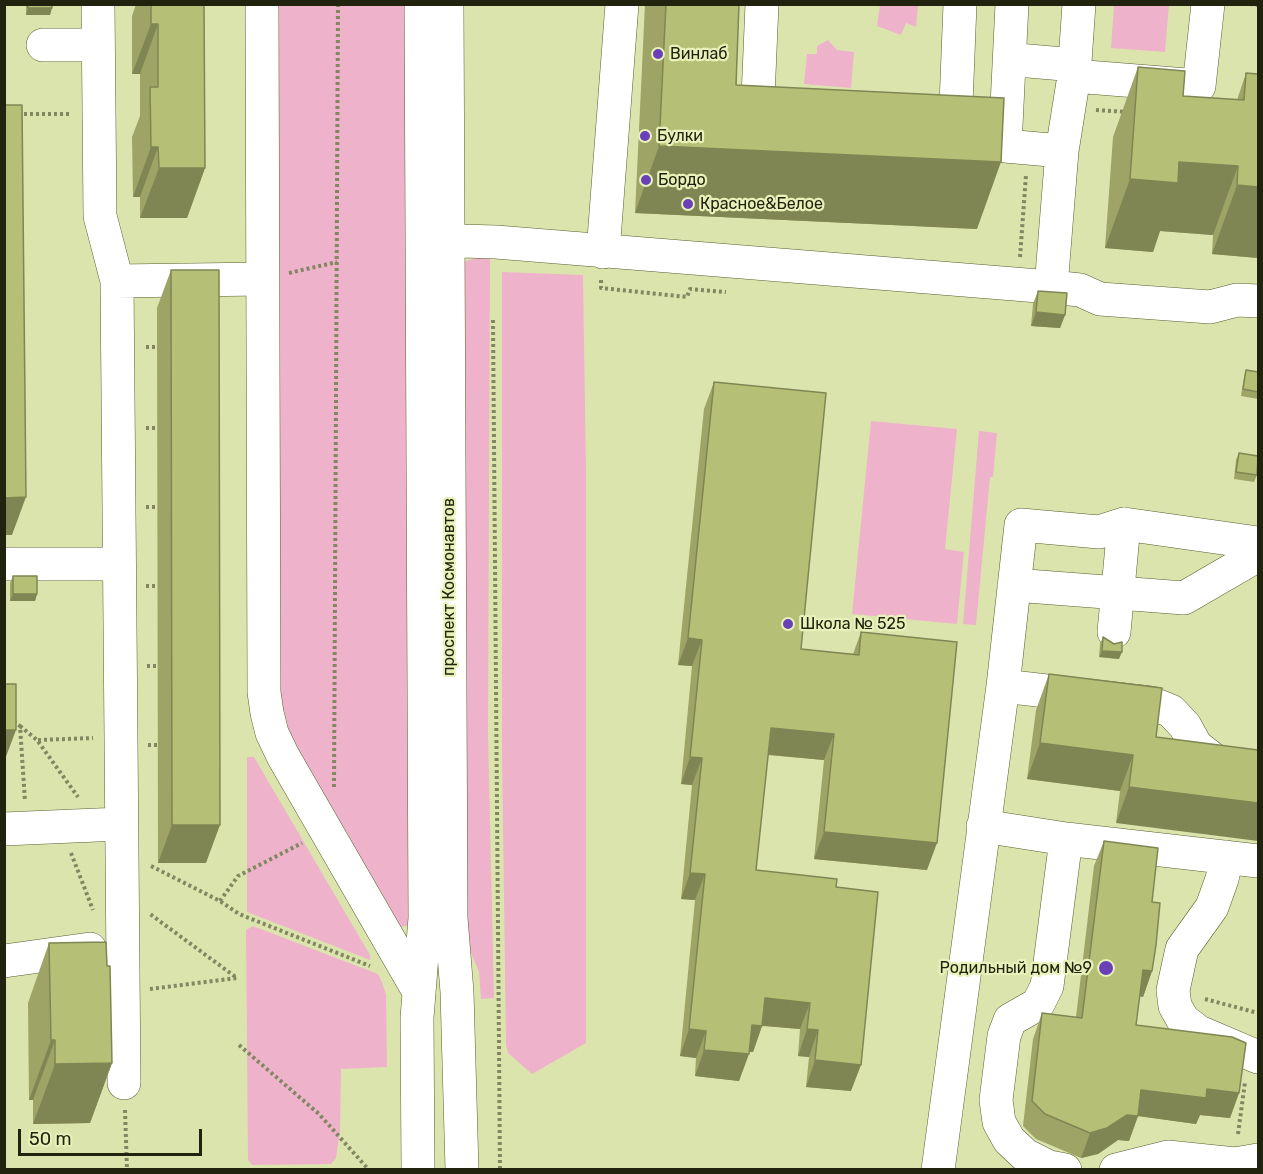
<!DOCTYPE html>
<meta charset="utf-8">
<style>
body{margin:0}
#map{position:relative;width:1263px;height:1174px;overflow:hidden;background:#dce4ae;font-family:Rubik,sans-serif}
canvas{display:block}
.frame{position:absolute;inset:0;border:6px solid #21230e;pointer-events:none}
.scale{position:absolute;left:18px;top:1129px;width:184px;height:27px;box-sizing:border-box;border:3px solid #21230e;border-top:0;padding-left:8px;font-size:18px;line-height:21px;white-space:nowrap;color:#21230e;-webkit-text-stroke:4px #e9f1ba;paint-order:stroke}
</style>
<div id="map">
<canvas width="1263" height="1174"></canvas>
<div class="frame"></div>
<div class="scale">50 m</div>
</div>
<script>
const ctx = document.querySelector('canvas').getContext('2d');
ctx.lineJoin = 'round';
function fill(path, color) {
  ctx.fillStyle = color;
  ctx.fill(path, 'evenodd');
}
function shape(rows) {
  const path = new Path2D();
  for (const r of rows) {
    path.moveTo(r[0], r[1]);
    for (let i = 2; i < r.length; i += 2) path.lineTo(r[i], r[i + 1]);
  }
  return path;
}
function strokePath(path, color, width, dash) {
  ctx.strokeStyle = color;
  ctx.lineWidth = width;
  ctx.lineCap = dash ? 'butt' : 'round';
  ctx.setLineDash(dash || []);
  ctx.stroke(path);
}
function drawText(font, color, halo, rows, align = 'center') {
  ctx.font = font + ' Rubik,sans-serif';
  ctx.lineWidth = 4.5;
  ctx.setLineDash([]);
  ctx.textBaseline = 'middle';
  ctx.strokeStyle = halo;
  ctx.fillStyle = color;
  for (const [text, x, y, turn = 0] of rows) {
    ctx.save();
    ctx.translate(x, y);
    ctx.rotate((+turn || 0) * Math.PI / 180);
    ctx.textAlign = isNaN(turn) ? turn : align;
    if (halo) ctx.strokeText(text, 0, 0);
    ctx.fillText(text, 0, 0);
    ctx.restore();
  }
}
const green = shape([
 [277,5,407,5,409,925,401,927,280,724],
 [880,5,918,5,916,27,906,23,901,35,877,26],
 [1114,5,1169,5,1165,52,1111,48],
 [828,40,837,50,854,52,851,88,804,84,807,54,817,54,817,46],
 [479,257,490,259,488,732,494,998,481,999,479,972,467,943,463,262],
 [502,272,583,275,586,473,586,1043,532,1074,508,1053,506,1045,502,753],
 [871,421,957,429,945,549,964,552,957,624,852,614],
 [979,431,997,433,993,477,990,477,976,625,963,624],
 [247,757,254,757,370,955,370,960,247,912],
 [253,926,378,974,382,982,386,995,387,1067,341,1069,340,1131,336,1158,331,1164,252,1165,248,1160,246,930]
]);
const path = shape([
 [1250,4,1258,5],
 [1096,110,1127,112],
 [18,114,71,114],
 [1020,257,1026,175],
 [289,273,337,262],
 [601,280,601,288,687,297,690,289,726,292],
 [493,320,500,1170],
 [146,347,157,347],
 [146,428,157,428],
 [146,507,158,507],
 [146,586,158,586],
 [147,666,158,666],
 [4,714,20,726,25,801],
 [20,726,37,740,78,797],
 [38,740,93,738],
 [148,745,158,745],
 [334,787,338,4],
 [71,853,93,910],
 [151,866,220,901,239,914,370,966],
 [220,901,238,876,302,843],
 [150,989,237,978,150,914],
 [1205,999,1258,1013],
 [239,1045,319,1114,369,1170],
 [125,1110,127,1170],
 [1238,1134,1245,1082]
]);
const minor = shape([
 [98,4,100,216,117,281,124,1083],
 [262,4,264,692,267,713,272,733,283,756,418,990],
 [447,4,451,918,457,992,462,1170],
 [762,4,757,121,768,121],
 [1012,4,1005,146,1062,151],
 [43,45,98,45],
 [1017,60,1075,65],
 [1074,76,1199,86,1208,4],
 [945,129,955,130,960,4],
 [425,240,496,242,1051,287,1080,290,1100,299,1210,307,1237,300,1258,301],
 [603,252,622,4],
 [117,281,262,279],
 [1051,287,1062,151,1074,76,1079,4],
 [4,564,117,564],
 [1014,585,1184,598,1258,555],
 [1114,632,1124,524],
 [1003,686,1021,525,1099,532,1124,524,1258,543],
 [983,826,1066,839,1258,861],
 [4,829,120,824],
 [1227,857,1222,879,1212,907,1182,949,1173,990,1175,1006,1183,1020,1199,1032,1258,1057],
 [4,961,90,949],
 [418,1170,417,1018,425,918,421,4],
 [938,1170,1003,686,1151,703,1171,711,1185,726,1196,746,1214,760,1236,767,1258,770],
 [1065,1170,1049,1167,1025,1155,1009,1140,999,1122,996,1100,1004,1036,1010,1020,1038,1004,1047,986,1066,839],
 [1116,1170,1168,1157,1235,1164,1258,1160]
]);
const wall = shape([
 [26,4,52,4,50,15,26,15],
 [136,4,204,4,205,168,187,218,140,218,140,197,133,197,132,137,140,116,140,74,132,74,132,16],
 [645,4,739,4,736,85,977,229,635,213],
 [1138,67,1183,96,1237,100,1246,73,1258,258,1212,254,1213,235,1160,231,1153,252,1105,248,1113,137],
 [171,270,206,863,158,863,157,308],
 [1038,291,1065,315,1060,328,1031,326,1033,304],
 [1246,370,1258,372,1258,399,1241,396,1244,377],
 [714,382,801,649,853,654,861,632,927,870,814,859,824,760,768,755,756,870,836,887,851,1091,806,1087,809,1057,798,1056,800,1029,762,1026,753,1052,749,1052,739,1081,695,1076,696,1058,680,1056,695,900,681,899,692,785,681,784,692,666,678,665,704,409],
 [1239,453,1257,475,1254,482,1234,479,1236,460],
 [13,576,37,594,35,601,10,601,10,583],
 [1103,637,1119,659,1099,657,1100,644],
 [1049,674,1156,737,1116,823,1120,791,1027,779,1036,710],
 [1104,841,1152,902,1152,971,1143,997,1140,996,1136,1025,1239,1093,1230,1118,1200,1115,1196,1124,1138,1116,1129,1141,1118,1140,1098,1154,1081,1158,1036,1139,1023,1126,1033,1039,1042,1013,1076,1017,1094,866],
 [49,943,107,966,112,1063,90,1123,33,1124,33,1100,29,1100,28,1003]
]);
const shadedWall = shape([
 [28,8,52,8,50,15,26,15],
 [151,24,158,24,140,74,132,74],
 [659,146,1001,162,977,229,635,213],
 [151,147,158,147,140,197,133,197],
 [1179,162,1238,166,1213,235,1160,231,1153,252,1105,248,1130,179],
 [159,168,205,168,187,218,140,218],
 [1237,185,1258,187,1258,258,1212,254],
 [1036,312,1065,315,1060,328,1031,326],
 [26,497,12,535,4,535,4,498],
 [13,594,37,594,35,601,10,601],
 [688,638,702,640,692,666,678,665],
 [1102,651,1122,652,1119,659,1099,657],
 [771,728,834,734,824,760,761,754],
 [4,730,16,730,4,762],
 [1040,743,1133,755,1120,791,1027,779],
 [690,757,702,758,692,785,681,784],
 [1129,787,1258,803,1258,841,1116,823],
 [172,825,220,825,206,863,158,863],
 [824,832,937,843,927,870,814,859],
 [690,873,705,874,695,900,681,899],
 [1143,970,1152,971,1143,997,1134,995],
 [765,998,810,1003,800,1029,756,1025],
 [752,1025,762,1026,753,1052,742,1051],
 [689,1029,706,1031,696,1058,680,1056],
 [807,1029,818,1030,809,1057,798,1056],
 [51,1040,55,1040,33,1100,29,1100],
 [704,1050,749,1054,739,1081,695,1076],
 [815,1060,861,1065,851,1091,806,1087],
 [112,1063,90,1123,33,1124,55,1064],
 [1207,1089,1239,1093,1230,1118,1200,1115,1196,1124,1138,1116,1129,1141,1118,1140,1098,1154,1081,1158,1090,1133,1141,1090]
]);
const building = shape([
 [28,4,52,4,52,8,28,8,28,4],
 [151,4,204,4,205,168,159,168,158,147,151,147,150,87,158,87,158,24,151,24,151,4],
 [666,4,739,4,736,85,1004,98,1001,162,659,146,666,4],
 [1138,67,1185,71,1183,96,1244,100,1246,73,1258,74,1258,187,1237,185,1238,166,1179,162,1178,183,1130,179,1138,67],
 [4,105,22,105,26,497,4,498,4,105],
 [171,270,219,270,220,825,172,825,171,270],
 [1038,291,1067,293,1065,315,1036,312,1038,291],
 [1246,370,1258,372,1258,392,1243,389,1246,370],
 [714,382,826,393,801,649,859,655,861,632,957,642,937,843,824,832,834,734,771,728,756,870,837,879,836,887,878,892,861,1065,815,1060,818,1030,807,1029,810,1003,765,998,762,1026,752,1025,749,1054,704,1050,706,1031,689,1029,705,874,690,873,702,758,690,757,702,640,688,638,714,382],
 [1239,453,1258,456,1257,475,1236,472,1239,453],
 [13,576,37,576,37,594,13,594,13,576],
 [1103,637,1114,644,1122,642,1122,652,1102,651,1103,637],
 [1049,674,1162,688,1156,737,1258,750,1258,803,1129,787,1133,755,1040,743,1049,674],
 [4,684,16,684,16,730,4,730,4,684],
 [1104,841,1158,848,1152,902,1160,903,1156,945,1152,971,1143,970,1136,1025,1232,1037,1246,1043,1239,1093,1207,1089,1206,1098,1141,1090,1138,1116,1127,1115,1107,1128,1090,1133,1045,1114,1032,1101,1042,1013,1082,1018,1104,841],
 [106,942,107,966,110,966,112,1063,55,1064,55,1040,51,1040,49,943,106,942]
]);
const markers = [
 [658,54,6,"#6940b8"],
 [645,136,6,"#6940b8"],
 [646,180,6,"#6940b8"],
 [688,204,6,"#6940b8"],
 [788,624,6,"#6940b8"],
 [1106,968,8,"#6940b8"]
];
const poiNames = [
 ["Винлаб",670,54],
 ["Булки",657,136],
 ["Бордо",658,180],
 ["Красное&Белое",700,204],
 ["Школа № 525",800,624],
 ["Родильный дом №9",1092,968,"right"]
];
const streetNames = [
 ["проспект Космонавтов",449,587,-90]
];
fill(green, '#eeb3ca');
strokePath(minor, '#595f2d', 34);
strokePath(path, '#828761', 4, [3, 3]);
strokePath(minor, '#fff', 33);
fill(wall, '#9da465');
fill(shadedWall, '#7f8653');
fill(building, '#b6bf76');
strokePath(building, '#7f8653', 1.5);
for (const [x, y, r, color] of markers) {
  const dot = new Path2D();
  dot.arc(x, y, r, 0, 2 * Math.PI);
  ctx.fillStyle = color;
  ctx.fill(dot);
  strokePath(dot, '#e9f1ba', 2);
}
drawText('16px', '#21230e', '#e9f1ba', poiNames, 'left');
drawText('16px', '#21230e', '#e9f1ba', streetNames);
</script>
